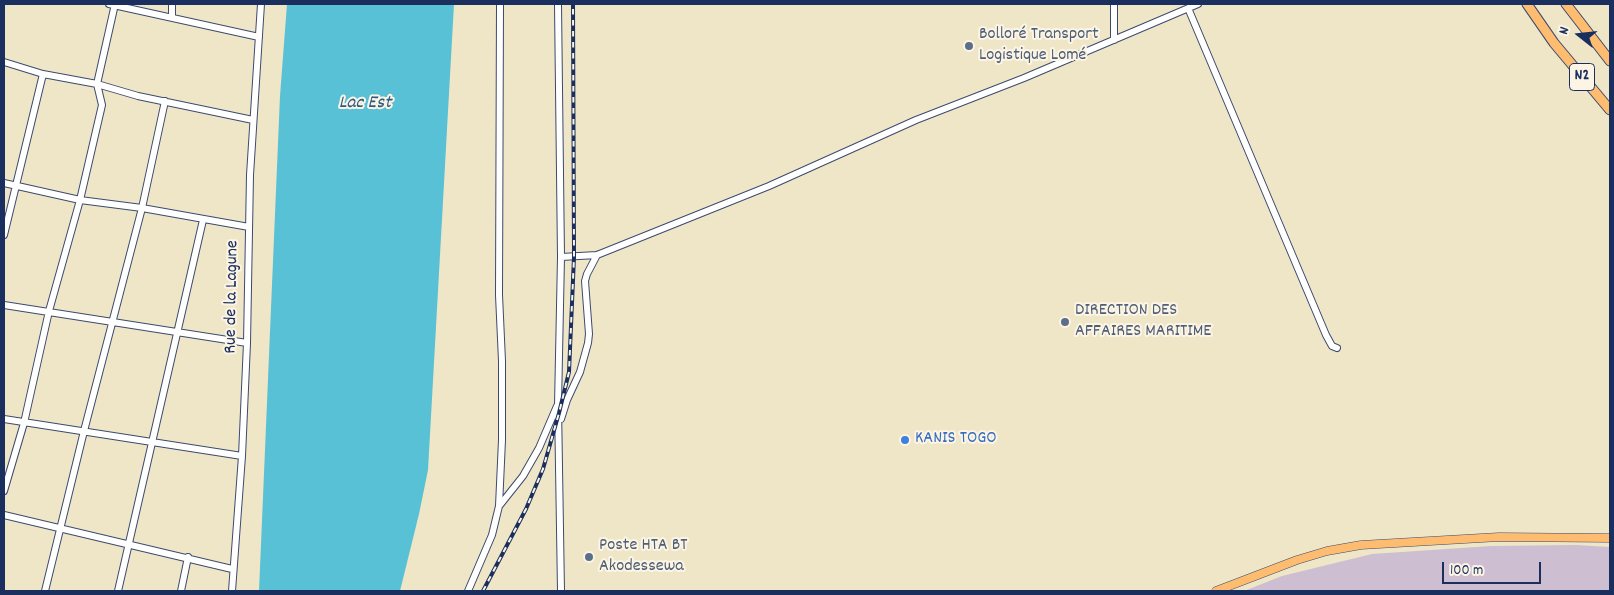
<!DOCTYPE html>
<meta charset="utf-8">
<style>
body{margin:0}
#map{position:relative;width:1614px;height:595px;overflow:hidden;background:#efe6c8;font-family:Dekko,sans-serif}
canvas{display:block}
.frame{position:absolute;inset:0;border:5px solid #1b2f5e;pointer-events:none}
.north{position:absolute;left:1554px;top:10px;width:50px;height:50px;-webkit-text-stroke:4px #fcf5e5;paint-order:stroke;rotate:286deg;font-size:14px;font-weight:700;line-height:20px;text-align:center;color:#1b2f5e}
.north::after{content:'';display:block;margin:auto;width:18px;height:22px;background:#1b2f5e;clip-path:polygon(50% 0,100% 100%,50% 72%,0 100%)}
.scale{position:absolute;left:1442px;top:562px;width:99px;height:22px;box-sizing:border-box;border:2px solid #1b2f5e;border-top:0;padding-left:6px;font-size:15px;line-height:18px;white-space:nowrap;color:#1b2f5e;-webkit-text-stroke:4px #fcf5e5;paint-order:stroke}
</style>
<div id="map">
<canvas width="1614" height="595"></canvas>
<div class="frame"></div>
<div class="north">N</div>
<div class="scale">100 m</div>
</div>
<script>
const ctx = document.querySelector('canvas').getContext('2d');
ctx.lineJoin = 'round';
function fill(path, color) {
  ctx.fillStyle = color;
  ctx.fill(path, 'evenodd');
}
function shape(rows) {
  const path = new Path2D();
  for (const r of rows) {
    path.moveTo(r[0], r[1]);
    for (let i = 2; i < r.length; i += 2) path.lineTo(r[i], r[i + 1]);
  }
  return path;
}
function strokePath(path, color, width, dash) {
  ctx.strokeStyle = color;
  ctx.lineWidth = width;
  ctx.lineCap = dash ? 'butt' : 'round';
  ctx.setLineDash(dash || []);
  ctx.stroke(path);
}
function drawText(font, color, halo, rows, align = 'center') {
  ctx.font = font + ' Dekko,sans-serif';
  ctx.lineWidth = 4;
  ctx.setLineDash([]);
  ctx.textBaseline = 'middle';
  ctx.strokeStyle = halo;
  ctx.fillStyle = color;
  for (const [text, x, y, turn = 0] of rows) {
    ctx.save();
    ctx.translate(x, y);
    ctx.rotate((+turn || 0) * Math.PI / 180);
    ctx.textAlign = isNaN(turn) ? turn : align;
    if (halo) ctx.strokeText(text, 0, 0);
    ctx.fillText(text, 0, 0);
    ctx.restore();
  }
}
const industrial = shape([
 [1576,545,1610,547,1610,591,1244,591,1282,576,1372,554,1491,546]
]);
const water = shape([
 [287,4,454,4,428,470,419,514,400,591,259,591,280,96]
]);
const minor = shape([
 [109,4,259,37],
 [558,4,561,257,558,405,561,591],
 [1188,8,1326,335,1332,346,1337,348],
 [172,17,172,4],
 [1114,40,1114,4],
 [4,62,43,74,97,84,138,96,253,120],
 [4,183,80,200,142,208,249,227],
 [4,235,43,74],
 [561,257,597,255,769,186,916,120,1024,78,1198,4],
 [4,305,247,343],
 [4,419,242,456],
 [561,419,567,400,580,372,588,343,589,334,585,281,587,274,597,255],
 [4,491,24,423,49,311,80,200,102,105,97,84,115,4],
 [500,505,523,476,539,448,557,406],
 [4,515,232,569],
 [45,591,84,431,142,208,165,101],
 [118,591,203,220],
 [181,591,188,557],
 [232,591,242,456,247,343,250,175,261,4],
 [468,591,492,535,499,506,502,440,502,361,499,295,500,4]
]);
const major = shape([
 [1216,591,1297,560,1327,551,1361,545,1499,537,1610,538]
]);
const highway = shape([
 [1527,4,1554,43,1610,110],
 [1566,4,1610,61]
]);
const rail = shape([
 [483,591,526,509,543,469,559,413,569,372,574,257,573,4]
]);
const markers = [
 [969,46,5,"#5c6f8a"],
 [1065,322,5,"#5c6f8a"],
 [905,440,5,"#3f7fe0"],
 [589,557,5,"#5c6f8a"]
];
const shields = [
 [1582,77,25]
];
const shieldNames = [
 ["N2",1582,77]
];
const serviceNames = [
 ["Bolloré Transport",979,36],
 ["Logistique Lomé",979,57],
 ["DIRECTION DES",1075,312],
 ["AFFAIRES MARITIME",1075,333],
 ["Poste HTA BT",599,547],
 ["Akodessewa",599,568]
];
const streetNames = [
 ["Rue de la Lagune",233,297,-89]
];
const shopNames = [
 ["KANIS TOGO",915,440]
];
const waterNames = [
 ["Lac Est",365,104]
];
fill(industrial, '#cdbed2');
fill(water, '#58c1d5');
strokePath(minor, '#3b4a6e', 8);
strokePath(major, '#3b4a6e', 9);
strokePath(highway, '#3b4a6e', 11);
strokePath(minor, '#fff', 6);
strokePath(major, '#febc70', 8);
strokePath(highway, '#febc70', 9);
strokePath(rail, '#1b2f5e', 4);
strokePath(rail, '#fcf5e5', 2, [5.5]);
for (const [x, y, r, color] of markers) {
  const dot = new Path2D();
  dot.arc(x, y, r, 0, 2 * Math.PI);
  ctx.fillStyle = color;
  ctx.fill(dot);
  strokePath(dot, '#fcf5e5', 2);
}
for (const [x, y, w] of shields) {
  const box = new Path2D();
  box.roundRect(x - w / 2, y - 13.5, w, 27, 4);
  ctx.fillStyle = '#fcf5e5';
  ctx.fill(box);
  strokePath(box, '#1b2f5e', 1);
}
drawText('bold 16px', '#1b2f5e', null, shieldNames);
drawText('18px', '#4e5e75', '#fcf5e5', serviceNames, 'left');
drawText('18px', '#1b2f5e', '#fcf5e5', streetNames);
drawText('18px', '#366cbe', '#fcf5e5', shopNames, 'left');
drawText('italic 19px', '#2d5b82', '#fcf5e5', waterNames);
</script>
